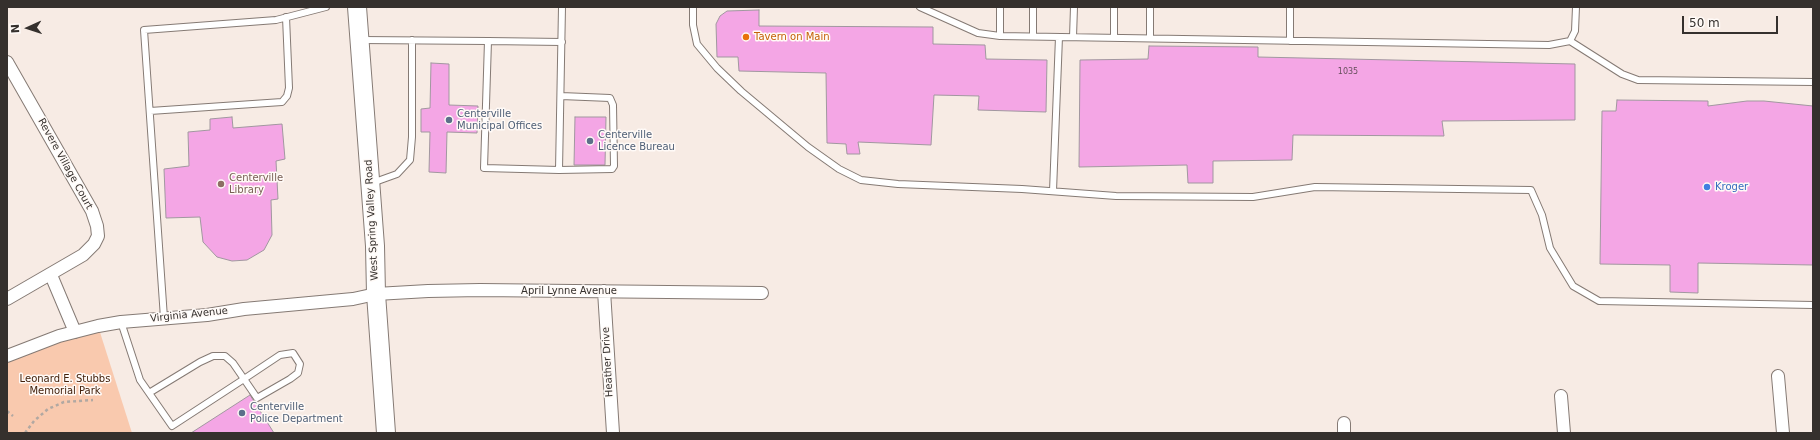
<!DOCTYPE html>
<style>
body{margin:0}
#map{position:relative;width:1820px;height:440px;overflow:hidden;background:#f7ebe4;font-family:"DejaVu Sans",sans-serif}
canvas{display:block}
.frame{position:absolute;inset:0;border:8px solid #35302d;pointer-events:none}
.north{position:absolute;left:8px;top:8px;width:40px;height:40px;-webkit-text-stroke:3px #fffaf7;paint-order:stroke;rotate:267deg;font-size:11px;font-weight:700;line-height:16px;text-align:center;color:#35302d}
.north::after{content:'';display:block;margin:auto;width:14px;height:18px;background:#35302d;clip-path:polygon(50% 0,100% 100%,50% 72%,0 100%)}
.scale{position:absolute;left:1682px;top:16px;width:96px;height:18px;box-sizing:border-box;border:2px solid #35302d;border-top:0;padding-left:5px;font-size:12px;line-height:14px;white-space:nowrap;color:#35302d;-webkit-text-stroke:3px #fffaf7;paint-order:stroke}
</style>
<div id="map">
<canvas width="1820" height="440"></canvas>
<div class="frame"></div>
<div class="north">N</div>
<div class="scale">50 m</div>
</div>
<script>
const ctx = document.querySelector('canvas').getContext('2d');
ctx.lineJoin = 'round';
function fill(path, color) {
  ctx.fillStyle = color;
  ctx.fill(path, 'evenodd');
}
function shape(rows) {
  const path = new Path2D();
  for (const r of rows) {
    path.moveTo(r[0], r[1]);
    for (let i = 2; i < r.length; i += 2) path.lineTo(r[i], r[i + 1]);
  }
  return path;
}
function strokePath(path, color, width, dash) {
  ctx.strokeStyle = color;
  ctx.lineWidth = width;
  ctx.lineCap = dash ? 'butt' : 'round';
  ctx.setLineDash(dash || []);
  ctx.stroke(path);
}
function drawText(font, color, halo, rows, align = 'center') {
  ctx.font = font + ' "DejaVu Sans",sans-serif';
  ctx.lineWidth = 3;
  ctx.setLineDash([]);
  ctx.textBaseline = 'middle';
  ctx.strokeStyle = halo;
  ctx.fillStyle = color;
  for (const [text, x, y, turn = 0] of rows) {
    ctx.save();
    ctx.translate(x, y);
    ctx.rotate((+turn || 0) * Math.PI / 180);
    ctx.textAlign = isNaN(turn) ? turn : align;
    if (halo) ctx.strokeText(text, 0, 0);
    ctx.fillText(text, 0, 0);
    ctx.restore();
  }
}
const green = shape([
 [98,326,132,433,7,433,7,356]
]);
const building = shape([
 [759,10,759,26,933,27,933,44,985,45,986,59,1047,60,1046,112,978,110,979,96,934,95,931,145,858,142,860,154,847,154,846,144,827,143,826,73,739,71,738,57,717,57,716,24,720,16,727,11,759,10],
 [1149,46,1258,47,1258,57,1575,64,1575,120,1442,121,1444,136,1293,135,1292,160,1213,161,1213,183,1188,183,1187,165,1079,167,1080,60,1148,59,1149,46],
 [431,63,449,64,449,105,478,106,477,133,447,132,446,173,429,172,430,132,421,132,421,109,430,108,431,63],
 [1617,100,1708,101,1708,106,1747,101,1764,101,1813,106,1813,265,1698,263,1698,293,1670,292,1670,265,1600,264,1602,111,1616,111,1617,100],
 [232,117,233,128,282,124,285,159,276,161,278,199,271,200,272,235,264,250,247,260,232,261,217,257,203,242,200,217,166,218,164,169,189,166,188,132,210,130,210,119,232,117],
 [575,117,606,117,605,165,574,165,575,117],
 [250,395,274,433,191,433,250,395]
]);
const path = shape([
 [7,411,13,416],
 [25,433,34,421,48,409,64,402,93,400]
]);
const lane = shape([
 [693,7,693,25,697,44,717,68,741,91,808,147,839,169,861,180,898,184,1022,189,1116,196,1253,197,1315,187,1531,190,1542,215,1550,248,1573,286,1599,301,1813,305],
 [920,7,978,33,1000,36,1549,45,1570,41,1575,31,1576,7],
 [1150,7,1150,38],
 [1000,36,1000,7],
 [1033,36,1033,7],
 [1073,37,1074,7],
 [1114,38,1114,7],
 [361,40,488,41,484,168,559,170,562,7],
 [488,41,562,42],
 [1290,41,1290,7],
 [1570,41,1622,74,1638,80,1813,82],
 [150,111,282,102,287,96,289,88,286,17],
 [559,170,612,169,614,166,613,105,610,98,561,96],
 [372,183,397,174,410,160,412,137,412,40],
 [1053,191,1059,37],
 [164,318,144,30,276,20,326,7],
 [121,322,140,380,172,426,244,379,280,355,293,353,300,364,298,373,290,379,257,398,244,379,233,363,225,356,213,356,200,362,149,393]
]);
const street = shape([
 [7,62,92,211,97,226,98,236,94,244,83,255,7,299],
 [51,275,75,332],
 [604,291,613,433],
 [7,356,59,336,98,326,121,322,207,315,244,309,353,299,376,294,428,291,480,290,762,293],
 [1778,376,1783,433],
 [1561,396,1564,433],
 [1344,423,1344,433]
]);
const secondary = shape([
 [357,7,375,246,376,294,386,433]
]);
const markers = [
 [746,37,4,"#e8710a"],
 [449,120,4,"#5c6f8a"],
 [590,141,4,"#5c6f8a"],
 [221,184,4,"#8d6e63"],
 [1707,187,4,"#3f7fe0"],
 [242,413,4,"#5c6f8a"]
];
const numberNames = [
 ["1035",1348,72]
];
const foodNames = [
 ["Tavern on Main",754,37]
];
const serviceNames = [
 ["Centerville",457,114],
 ["Municipal Offices",457,126],
 ["Centerville",598,135],
 ["Licence Bureau",598,147],
 ["Centerville",250,407],
 ["Police Department",250,419]
];
const streetNames = [
 ["Revere Village Court",65,164,61],
 ["West Spring Valley Road",372,220,-93],
 ["April Lynne Avenue",569,291],
 ["Virginia Avenue",189,315,-6],
 ["Heather Drive",608,362,-93]
];
const educationNames = [
 ["Centerville",229,178],
 ["Library",229,190]
];
const shopNames = [
 ["Kroger",1715,187]
];
const parkNames = [
 ["Leonard E. Stubbs",65,379],
 ["Memorial Park",65,391]
];
fill(green, '#f9c9ae');
fill(building, '#f4a6e5');
strokePath(building, '#a1979f', 1);
strokePath(lane, '#857a74', 8);
strokePath(street, '#857a74', 14);
strokePath(secondary, '#857a74', 20);
strokePath(path, '#b1a8a2', 2.5, [3, 3]);
strokePath(lane, '#fff', 6);
strokePath(street, '#fff', 12);
strokePath(secondary, '#fff', 18);
for (const [x, y, r, color] of markers) {
  const dot = new Path2D();
  dot.arc(x, y, r, 0, 2 * Math.PI);
  ctx.fillStyle = color;
  ctx.fill(dot);
  strokePath(dot, '#fffaf7', 1.5);
}
drawText('8px', '#654e5b', null, numberNames);
drawText('10px', '#c56008', '#fffaf7', foodNames, 'left');
drawText('10px', '#4e5e75', '#fffaf7', serviceNames, 'left');
drawText('10px', '#35302d', '#fffaf7', streetNames);
drawText('10px', '#785e54', '#fffaf7', educationNames, 'left');
drawText('10px', '#366cbe', '#fffaf7', shopNames, 'left');
drawText('10px', '#43210b', '#fffaf7', parkNames);
</script>
